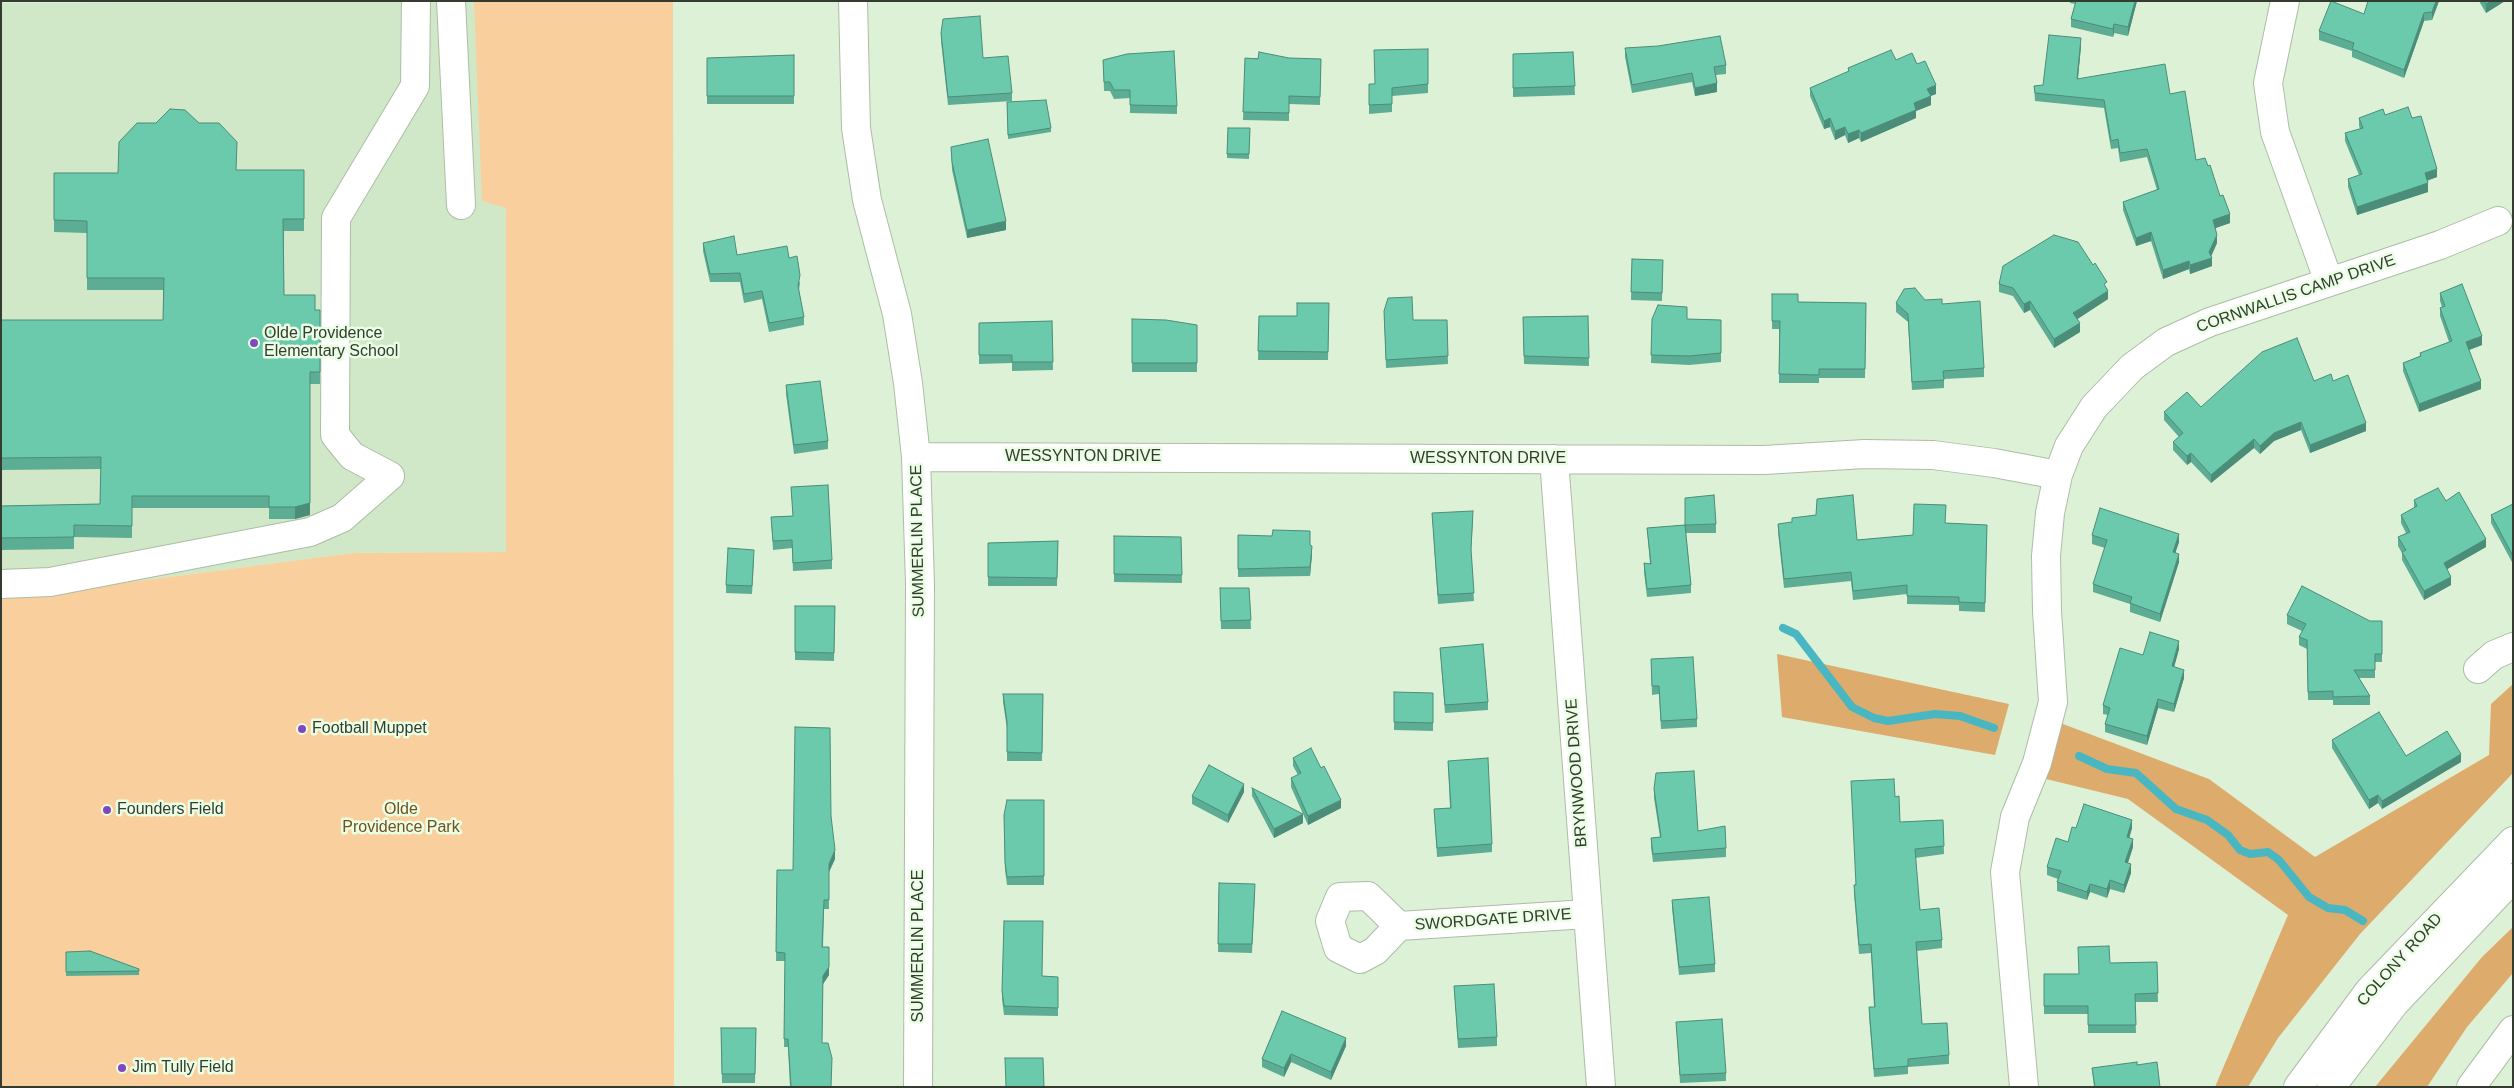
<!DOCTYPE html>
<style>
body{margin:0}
#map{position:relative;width:2514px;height:1088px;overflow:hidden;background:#ddf1d7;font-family:Helvetica,sans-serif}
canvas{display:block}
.frame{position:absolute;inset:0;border:2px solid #343c32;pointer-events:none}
</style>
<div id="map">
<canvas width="2514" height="1088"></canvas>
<div class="frame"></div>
</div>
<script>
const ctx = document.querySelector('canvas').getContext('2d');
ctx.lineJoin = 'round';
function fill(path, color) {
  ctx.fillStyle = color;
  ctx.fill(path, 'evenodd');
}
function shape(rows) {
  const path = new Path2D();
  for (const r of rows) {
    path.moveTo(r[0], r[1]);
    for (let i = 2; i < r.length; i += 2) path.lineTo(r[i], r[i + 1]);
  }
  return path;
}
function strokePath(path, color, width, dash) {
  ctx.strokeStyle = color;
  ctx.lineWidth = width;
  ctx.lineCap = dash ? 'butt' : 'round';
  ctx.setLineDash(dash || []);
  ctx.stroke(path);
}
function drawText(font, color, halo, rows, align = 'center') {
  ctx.font = font + ' Helvetica,sans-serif';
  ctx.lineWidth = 5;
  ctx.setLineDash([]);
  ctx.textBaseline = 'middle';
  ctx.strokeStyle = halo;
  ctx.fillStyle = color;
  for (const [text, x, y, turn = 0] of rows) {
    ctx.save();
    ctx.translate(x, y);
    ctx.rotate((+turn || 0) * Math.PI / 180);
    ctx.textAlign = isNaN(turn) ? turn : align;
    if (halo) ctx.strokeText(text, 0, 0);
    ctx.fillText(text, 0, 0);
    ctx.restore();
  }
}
const built = shape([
 [495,1,506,215,508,472,507,552,353,553,77,589,1,591,1,3]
]);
const green = shape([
 [673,1,674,1087,1,1087,1,589,77,589,353,553,506,552,506,208,482,201,474,2]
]);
const forest = shape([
 [1777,654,2009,704,1995,755,1782,717],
 [2513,684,2513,773,2360,934,2278,1038,2248,1087,2215,1087,2288,915,2128,799,2038,777,2055,721,2209,779,2315,857,2489,755,2491,704],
 [2513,927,2513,973,2467,1027,2427,1087,2375,1087,2482,957]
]);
const stream = shape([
 [1783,628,1796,634,1852,707,1874,718,1888,721,1935,714,1960,716,1994,728],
 [2079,756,2107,769,2136,773,2176,809,2207,820,2228,835,2240,850,2250,854,2268,852,2279,860,2309,897,2328,908,2345,910,2363,921]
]);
const minor = shape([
 [451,1,461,205],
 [853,1,856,128,867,200,897,314,908,383,916,457,920,584,918,1087],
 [2285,1,2268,83,2275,132,2329,282],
 [916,457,1764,460,1865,454,1933,455,1994,463,2058,475],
 [1554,459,1601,1087],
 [1,584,50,582,310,532,342,518,390,476,352,456,335,435,336,218,415,86,416,1],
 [2478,669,2494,655,2513,647],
 [1399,926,1375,951,1360,959,1338,948,1330,921,1340,897,1368,896,1399,926,1587,914],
 [2024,1087,2005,872,2015,817,2037,763,2053,702,2047,611,2046,556,2050,513,2058,475,2069,446,2094,407,2132,367,2166,342,2210,322,2440,245,2498,221],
 [2471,1087,2513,1030]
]);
const major = shape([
 [2298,1087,2369,991,2513,841],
 [2331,1087,2394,1004,2513,878]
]);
const wall = shape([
 [2070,1,2137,1,2128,36,2114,33,2113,37,2071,27,2071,19,2075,4,2070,3],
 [2368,1,2439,1,2432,20,2424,21,2404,78,2352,57,2352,51,2319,40,2319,31,2364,14],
 [2479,1,2505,1,2486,13],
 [941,33,983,58,1012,93,1012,101,948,105,941,41],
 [2081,46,2078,79,2170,94,2196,160,2220,196,2230,223,2215,228,2217,243,2211,256,2212,266,2190,274,2189,269,2163,279,2151,241,2136,246,2123,210,2123,202,2157,190,2147,157,2120,162,2118,148,2111,149,2104,108,2035,101,2034,86,2043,85],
 [1625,48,1726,65,1726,74,1716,75,1717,92,1695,96,1692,82,1632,93,1625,57],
 [1428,49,1428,93,1392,96,1392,112,1369,114,1369,84,1375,84],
 [1573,52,1575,95,1513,97,1513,54],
 [794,55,794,104,707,104,707,58],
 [1245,58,1321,59,1320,105,1289,104,1289,121,1243,120],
 [1103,60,1177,106,1177,114,1130,113,1130,98,1114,99,1110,91,1104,91],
 [1896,60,1917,64,1936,94,1931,96,1931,105,1916,111,1916,118,1861,142,1859,138,1848,143,1845,135,1835,140,1830,127,1824,129,1810,96,1810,88,1848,72,1848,68],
 [1007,102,1051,128,1051,132,1008,139],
 [2385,115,2437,177,2427,181,2428,192,2357,215,2348,187,2348,179,2359,175,2345,141,2345,133,2360,129,2359,126,2359,118],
 [1228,128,1250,128,1249,159,1227,158],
 [951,147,1006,230,967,238,952,170],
 [236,170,304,170,304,231,284,231,284,295,315,310,320,310,320,384,310,384,310,515,295,519,269,519,269,508,132,508,132,538,74,537,74,549,1,550,1,506,100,504,101,469,1,470,1,320,163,320,163,290,87,290,87,233,54,232,54,173,118,173],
 [703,243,737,255,789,258,800,283,799,290,804,317,804,325,769,332,762,299,744,303,740,282,710,282,703,251],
 [1632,259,1663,260,1662,301,1631,300],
 [1999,284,2107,288,2108,299,2077,319,2080,332,2054,348,2030,310,2024,313,2013,296,1999,292],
 [2440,293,2482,345,2469,350,2481,389,2419,412,2403,371,2403,363,2420,356,2420,353,2449,342,2440,316,2440,308,2442,307,2440,301],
 [1772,294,1798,302,1866,303,1865,378,1819,378,1819,383,1779,383,1779,329,1772,329],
 [1925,300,1942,304,1984,368,1984,377,1944,379,1944,388,1912,390,1908,322,1896,312,1896,303],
 [1329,303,1328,360,1258,360,1259,316,1297,316],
 [1384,311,1413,320,1447,320,1448,364,1386,368],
 [1588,316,1589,366,1524,364,1523,317],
 [1132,319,1197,325,1197,372,1132,372],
 [1652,319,1721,320,1721,362,1689,365,1651,363],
 [1052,321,1053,370,1012,371,1012,363,979,364,979,323],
 [2314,381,2333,381,2366,431,2310,453,2301,430,2274,441,2260,454,2254,448,2211,483,2191,462,2187,465,2173,450,2173,442,2179,437,2164,420,2164,412,2201,407],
 [786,385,828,441,828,449,794,454,786,394],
 [791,487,832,560,832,569,793,571,792,548,773,550,771,517,793,516],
 [2414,500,2446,501,2486,547,2447,569,2451,585,2424,600,2402,560,2402,553,2398,546,2398,537,2406,533,2401,523,2401,515,2414,508],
 [2513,504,2513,564,2491,523,2491,515],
 [1432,513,1473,519,1471,552,1474,601,1438,604],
 [1946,523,1987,525,1985,612,1959,611,1959,605,1907,604,1907,594,1853,600,1851,581,1784,588,1778,532,1778,524,1857,540,1913,535],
 [1716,524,1716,533,1686,533,1691,585,1691,593,1647,597,1644,572,1644,563,1650,564,1647,528,1685,525],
 [1238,535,1310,545,1312,554,1310,576,1238,577],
 [2092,535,2179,542,2175,553,2179,562,2160,622,2130,612,2130,604,2093,592,2093,584,2105,548,2092,544],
 [1114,536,1181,537,1182,583,1114,582],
 [1058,541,1057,586,988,586,988,543],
 [754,558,752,594,726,593,726,585],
 [1220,588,1249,588,1251,629,1221,629],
 [835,606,834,661,795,660,795,652],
 [2287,615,2370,621,2382,621,2382,662,2375,662,2375,678,2359,678,2370,696,2370,705,2333,705,2333,700,2308,700,2307,649,2299,645,2299,637,2302,631,2287,624],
 [1440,648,1488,702,1488,710,1445,713],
 [2179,649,2174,667,2184,678,2174,712,2158,708,2147,745,2105,732,2105,724,2108,715,2103,714,2103,705,2143,655],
 [1651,659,1697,719,1697,727,1661,729,1659,694,1652,695],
 [1433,693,1433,731,1394,730,1394,722],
 [1003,694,1043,694,1042,761,1007,761,1007,729,1003,702],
 [2332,740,2406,756,2461,762,2382,809,2378,803,2369,809,2332,748],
 [1293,758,1341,808,1308,825,1291,787,1291,778,1298,775,1293,766],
 [1448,761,1492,844,1492,852,1437,857,1434,809,1450,808],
 [1252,788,1303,823,1274,838,1252,796],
 [1654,789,1698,831,1726,848,1726,857,1653,862,1651,847,1651,838,1660,837,1654,798],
 [1244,792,1228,823,1192,804,1192,796],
 [1895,797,1900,822,1943,820,1944,854,1915,858,1920,910,1942,940,1942,948,1917,951,1922,1024,1949,1055,1949,1064,1908,1067,1908,1074,1874,1077,1869,1016,1869,1007,1874,1007,1871,953,1859,954,1854,893,1854,885,1855,885],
 [1044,800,1044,885,1007,885,1005,870,1004,815],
 [831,816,835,859,829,872,829,909,824,909,823,947,829,947,829,975,823,984,822,1043,831,1087,790,1087,788,1047,784,1047,785,961,776,961,777,870,793,870],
 [2076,828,2132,828,2129,838,2133,847,2128,863,2131,873,2124,893,2110,889,2107,898,2090,892,2087,900,2057,891,2057,882,2058,879,2047,875,2047,867,2068,842],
 [1219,883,1255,892,1252,953,1218,952],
 [1672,900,1715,964,1715,972,1679,975,1672,908],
 [1004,921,1042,976,1058,977,1058,1016,1004,1015,1002,999],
 [66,952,139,969,139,975,66,976],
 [2157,962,2158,1002,2135,1002,2136,1033,2088,1033,2088,1014,2044,1014,2044,974,2079,974,2110,963],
 [1454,986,1497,1037,1497,1046,1458,1048],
 [1282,1011,1346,1046,1331,1080,1291,1062,1284,1077,1262,1067,1262,1059],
 [1676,1022,1726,1073,1726,1081,1680,1083],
 [721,1028,756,1028,755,1083,722,1083],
 [2137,1065,2160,1087,2094,1087,2092,1068]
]);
const shadedWall = shape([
 [2135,1,2137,1,2128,36,2128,27],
 [2436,1,2439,1,2432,20,2432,12],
 [2491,1,2505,1,2486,13,2486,4],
 [2424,13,2424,21,2404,78,2404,70],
 [2114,24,2114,33,2113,37,2113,29],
 [2081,38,2081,46,2077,87,2077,79],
 [1717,83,1717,92,1695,96,1695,88],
 [1936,85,1936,94,1927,97,1927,89],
 [1931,96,1931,105,1916,111,1916,118,1861,142,1861,133,1914,103],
 [1830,118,1830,127,1824,129,1824,121],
 [1845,127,1845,135,1835,140,1835,131],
 [1859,130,1859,138,1848,143,1848,134],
 [2437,169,2437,177,2425,181,2425,173],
 [2428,183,2428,192,2357,215,2357,207],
 [2230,214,2230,223,2213,229,2213,220],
 [1006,221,1006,230,967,238,967,230],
 [2151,232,2151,241,2136,246,2136,238],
 [2217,235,2217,243,2210,259,2212,258,2212,266,2190,274,2190,265,2209,252],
 [2189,261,2189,269,2163,279,2163,270],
 [2108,291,2108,299,2073,322,2073,313],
 [2030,301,2030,310,2024,313,2024,304],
 [2080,323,2080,332,2054,348,2054,339],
 [2482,336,2482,345,2466,351,2466,342],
 [2481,381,2481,389,2419,412,2419,404],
 [2301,422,2301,430,2274,441,2260,454,2260,446,2274,433],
 [2366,423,2366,431,2310,453,2310,445],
 [2254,439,2254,448,2211,483,2211,475],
 [2191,453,2191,462,2187,465,2187,456],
 [310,503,310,515,295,519,295,507],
 [2179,534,2179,542,2173,560,2173,552],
 [2486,539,2486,547,2444,571,2444,563],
 [1312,546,1312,554,1310,576,1310,567],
 [2179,554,2179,562,2160,622,2160,614],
 [2451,577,2451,585,2424,600,2424,591],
 [2179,641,2179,649,2172,675,2172,666],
 [2184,670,2184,678,2174,712,2174,704],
 [2158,699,2158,708,2147,745,2147,736],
 [2461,754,2461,762,2382,809,2382,801],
 [1244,784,1244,792,1228,823,1228,815],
 [2378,795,2378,803,2369,809,2369,800],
 [1341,800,1341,808,1308,825,1308,816],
 [1303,814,1303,823,1274,838,1274,829],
 [2132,820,2132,828,2127,846,2127,837],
 [2133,839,2133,847,2125,871,2125,862],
 [835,850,835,859,829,872,829,909,829,864],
 [2131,864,2131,873,2124,893,2124,885],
 [2110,880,2110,889,2107,898,2107,889],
 [2090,884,2090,892,2087,900,2087,892],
 [829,967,829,975,823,984,823,976],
 [1346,1038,1346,1046,1331,1080,1331,1072],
 [1291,1054,1291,1062,1284,1077,1284,1068]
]);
const building = shape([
 [2076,1,2135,1,2128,27,2114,24,2113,29,2071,19,2076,1],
 [2331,1,2364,14,2368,1,2436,1,2432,12,2424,13,2404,70,2352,49,2354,43,2319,31,2331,1],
 [2484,1,2491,1,2486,4,2484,1],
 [980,16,983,58,1008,56,1012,93,948,97,941,33,943,19,980,16],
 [2049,35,2081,38,2077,79,2165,64,2170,94,2185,91,2196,160,2205,158,2208,166,2210,165,2220,196,2223,195,2230,214,2213,220,2217,235,2209,252,2212,258,2190,265,2189,261,2163,270,2151,232,2136,238,2123,202,2159,189,2147,149,2120,153,2118,139,2111,141,2104,100,2035,93,2034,86,2043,85,2049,35],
 [1720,36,1726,65,1714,67,1717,83,1695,88,1692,73,1632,85,1625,48,1658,46,1720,36],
 [1428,49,1428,84,1392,88,1392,104,1369,105,1369,84,1375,84,1374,50,1428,49],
 [1891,50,1896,60,1912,53,1917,64,1925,61,1936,85,1927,89,1931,96,1914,103,1916,110,1861,133,1859,130,1848,134,1845,127,1835,131,1830,118,1824,121,1810,88,1849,71,1848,68,1891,50],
 [1174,51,1177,106,1130,105,1130,90,1114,90,1110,82,1104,82,1103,60,1127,54,1174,51],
 [1259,52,1289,58,1321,59,1320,97,1289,96,1289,113,1243,112,1245,58,1258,59,1259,52],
 [1573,52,1575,86,1513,88,1513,54,1573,52],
 [794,55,794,96,707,96,707,58,794,55],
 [1046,100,1051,128,1008,135,1007,102,1046,100],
 [2408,107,2412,118,2421,116,2437,169,2425,173,2428,183,2357,207,2348,179,2362,174,2345,133,2363,128,2359,118,2383,109,2385,115,2408,107],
 [170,109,185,110,199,123,219,123,237,142,236,170,304,170,304,219,283,219,284,295,315,295,315,310,320,310,320,372,310,372,310,503,295,507,269,507,269,496,132,496,132,526,74,525,74,537,1,538,1,506,100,504,101,457,1,458,1,320,163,320,164,278,87,278,87,221,54,220,54,173,118,173,119,142,137,123,156,123,170,109],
 [1228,128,1250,128,1249,154,1227,154,1228,128],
 [988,139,1006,221,967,230,952,162,951,147,988,139],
 [2054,235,2078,242,2093,265,2095,263,2107,282,2104,284,2108,291,2073,313,2080,323,2054,339,2030,301,2024,304,2013,288,1999,284,2003,266,2054,235],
 [734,236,737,255,787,246,789,258,797,256,800,275,798,286,804,317,769,323,762,291,744,294,740,273,710,274,703,243,734,236],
 [1632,259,1663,260,1662,293,1631,292,1632,259],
 [2462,284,2482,336,2466,342,2481,381,2419,404,2403,363,2421,356,2420,353,2452,341,2440,308,2445,306,2440,293,2462,284],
 [1915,288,1925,300,1942,299,1942,304,1980,301,1984,368,1943,371,1944,380,1912,382,1908,314,1896,303,1904,289,1915,288],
 [1772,294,1798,294,1798,302,1866,303,1865,369,1819,369,1819,375,1779,374,1780,321,1772,321,1772,294],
 [1412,297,1413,320,1447,320,1448,356,1386,360,1384,311,1388,298,1412,297],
 [1297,303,1329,303,1328,352,1258,351,1259,316,1297,316,1297,303],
 [1658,305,1687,307,1687,319,1721,320,1721,353,1689,356,1651,355,1652,319,1658,305],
 [1588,316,1589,358,1524,356,1523,317,1588,316],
 [1132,319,1166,320,1197,325,1197,363,1132,363,1132,319],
 [1052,321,1053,362,1012,362,1012,355,979,355,979,323,1052,321],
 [2297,338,2314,381,2331,374,2333,381,2348,375,2366,423,2310,445,2301,422,2274,433,2260,446,2254,439,2211,475,2191,453,2187,456,2173,442,2183,433,2164,412,2187,392,2201,407,2262,352,2297,338],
 [820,381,828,441,794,445,786,385,820,381],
 [828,485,832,560,793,563,792,540,773,541,771,517,793,516,791,487,828,485],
 [2438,488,2446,501,2459,492,2486,539,2444,563,2451,577,2424,591,2402,552,2406,550,2398,537,2410,532,2401,515,2417,506,2414,500,2438,488],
 [1714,495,1716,524,1685,525,1685,498,1714,495],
 [1853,495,1857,540,1913,535,1914,504,1946,505,1945,523,1987,525,1985,603,1959,602,1959,597,1907,596,1907,585,1853,591,1851,572,1784,579,1778,524,1792,522,1792,518,1816,515,1817,499,1853,495],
 [2513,504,2513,556,2491,515,2513,504],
 [2100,508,2179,534,2173,552,2179,554,2160,614,2130,603,2132,597,2093,584,2107,540,2092,535,2100,508],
 [1473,511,1471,549,1474,593,1438,595,1432,513,1473,511],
 [1685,525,1691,585,1647,589,1644,563,1651,564,1647,528,1685,525],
 [1273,530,1310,531,1310,545,1312,546,1310,567,1238,569,1238,535,1272,536,1273,530],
 [1114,536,1181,537,1182,575,1114,574,1114,536],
 [1058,541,1057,578,988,577,988,543,1058,541],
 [728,548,754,550,752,586,726,585,728,548],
 [2302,586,2370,621,2382,621,2382,654,2375,654,2375,670,2354,670,2370,696,2333,697,2333,691,2308,692,2307,640,2299,637,2306,624,2287,615,2302,586],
 [1220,588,1249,588,1251,620,1221,621,1220,588],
 [795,606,835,606,834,653,795,652,795,606],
 [2150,632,2179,641,2172,666,2184,670,2174,704,2158,699,2147,736,2105,724,2110,708,2103,705,2120,648,2143,655,2150,632],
 [1483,644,1488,702,1445,705,1440,648,1483,644],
 [1693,657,1697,719,1661,721,1659,686,1652,686,1651,659,1693,657],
 [1394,692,1433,693,1433,723,1394,722,1394,692],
 [1003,694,1043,694,1042,753,1007,752,1007,722,1003,694],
 [2379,712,2406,756,2447,731,2461,754,2382,801,2378,795,2369,800,2332,740,2379,712],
 [795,727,830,728,831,816,835,850,829,864,829,900,824,900,822,947,829,947,829,967,823,976,822,1043,828,1043,832,1058,831,1087,791,1087,788,1039,784,1039,785,953,776,952,777,870,793,870,795,727],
 [1311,748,1321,768,1324,766,1341,800,1308,816,1291,778,1301,773,1293,758,1311,748],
 [1488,758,1492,844,1437,848,1434,809,1451,808,1448,761,1488,758],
 [1209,765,1244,784,1228,815,1192,796,1209,765],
 [1694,771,1698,831,1725,826,1726,848,1653,854,1651,838,1661,837,1654,789,1656,773,1694,771],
 [1894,779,1895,797,1899,796,1900,822,1943,820,1944,846,1915,849,1920,910,1939,908,1942,940,1916,942,1922,1024,1947,1023,1949,1055,1908,1059,1908,1066,1874,1069,1869,1007,1875,1007,1871,944,1859,945,1854,885,1856,885,1851,781,1894,779],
 [1252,788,1303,814,1274,829,1252,788],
 [1007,800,1044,800,1044,876,1007,877,1005,862,1004,815,1007,800],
 [2084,804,2132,820,2127,837,2133,839,2125,862,2131,864,2124,885,2110,880,2107,889,2090,884,2087,892,2057,882,2061,871,2047,867,2056,838,2068,842,2072,827,2076,828,2084,804],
 [1219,883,1255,884,1252,944,1218,944,1219,883],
 [1709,897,1715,964,1679,967,1672,900,1709,897],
 [1004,921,1043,921,1042,976,1058,977,1058,1008,1004,1006,1002,991,1004,921],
 [2109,946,2110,963,2157,962,2158,993,2135,994,2136,1025,2088,1025,2088,1006,2044,1006,2044,974,2079,974,2078,947,2109,946],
 [90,951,139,969,139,971,66,972,66,952,90,951],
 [1494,984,1497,1037,1458,1039,1454,986,1494,984],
 [1282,1011,1346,1038,1331,1072,1291,1054,1284,1068,1262,1059,1282,1011],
 [1722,1019,1726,1073,1680,1075,1676,1022,1722,1019],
 [721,1028,756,1028,755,1074,722,1074,721,1028],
 [1005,1058,1043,1058,1044,1087,1006,1087,1005,1058],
 [2137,1062,2137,1065,2157,1062,2160,1087,2095,1087,2092,1068,2137,1062]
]);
const markers = [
 [254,343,5,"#8147be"],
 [302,729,5,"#8147be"],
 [107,810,5,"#8147be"],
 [122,1068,5,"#8147be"]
];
const streetNames = [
 ["CORNWALLIS CAMP DRIVE",2296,294,-19],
 ["WESSYNTON DRIVE",1083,457],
 ["WESSYNTON DRIVE",1488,459],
 ["SUMMERLIN PLACE",918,541,-91],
 ["BRYNWOOD DRIVE",1577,773,-94],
 ["SWORDGATE DRIVE",1493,920,-4],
 ["SUMMERLIN PLACE",919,946,-90],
 ["COLONY ROAD",2400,960,-48]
];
const poiNames = [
 ["Olde Providence",264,334],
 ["Elementary School",264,352],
 ["Football Muppet",312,729],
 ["Founders Field",117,810],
 ["Jim Tully Field",132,1068]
];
const parkNames = [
 ["Olde",401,810],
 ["Providence Park",401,828]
];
fill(built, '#d0e8c8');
fill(green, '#f9d09d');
fill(forest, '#ddab6b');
strokePath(stream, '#48b7c2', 8);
strokePath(minor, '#abbea5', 30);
strokePath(major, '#abbea5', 30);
strokePath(minor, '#fff', 28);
strokePath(major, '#fff', 28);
fill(wall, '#5cad94');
fill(shadedWall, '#4b8d78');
fill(building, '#6bc9ac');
strokePath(building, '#4b8d78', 1);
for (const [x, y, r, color] of markers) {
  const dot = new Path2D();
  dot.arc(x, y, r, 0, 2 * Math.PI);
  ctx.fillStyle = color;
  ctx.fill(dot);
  strokePath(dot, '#eafee4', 2);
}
drawText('16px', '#343c32', '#eafee4', streetNames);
drawText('16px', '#343c32', '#eafee4', poiNames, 'left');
drawText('16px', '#725020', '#eafee4', parkNames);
</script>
